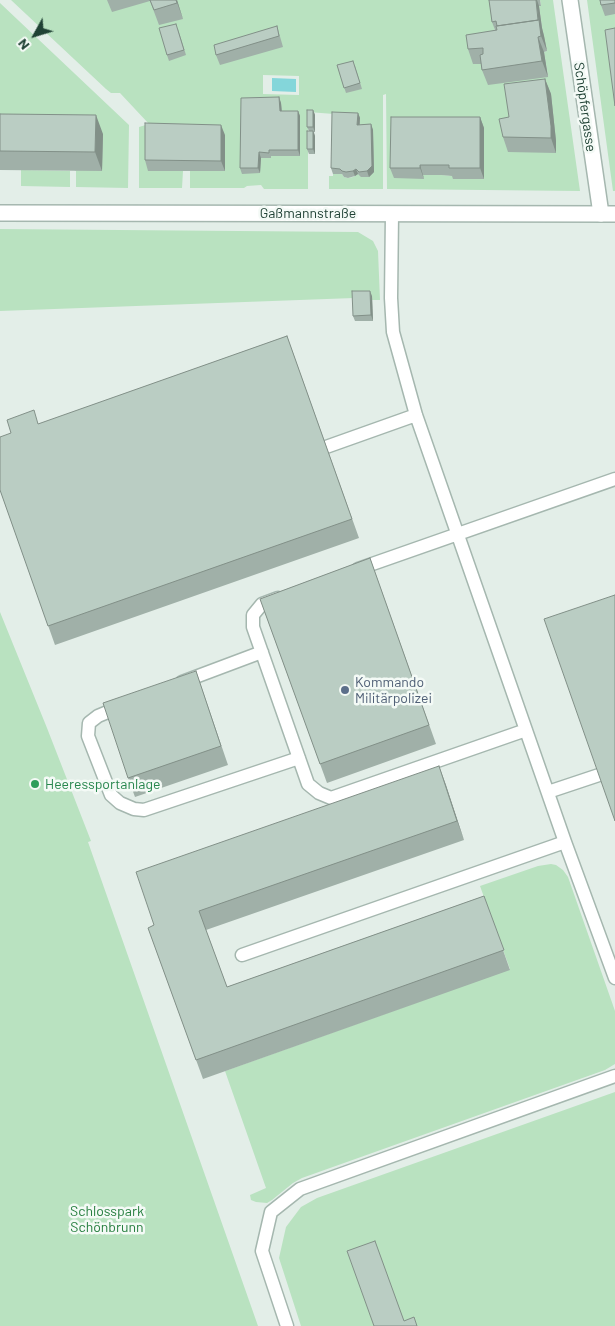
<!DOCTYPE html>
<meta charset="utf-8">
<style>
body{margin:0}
#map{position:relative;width:615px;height:1326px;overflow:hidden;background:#e3eee8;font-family:Barlow,sans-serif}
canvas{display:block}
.north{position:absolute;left:10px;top:10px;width:50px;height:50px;-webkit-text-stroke:4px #f4faf6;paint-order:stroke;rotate:231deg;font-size:14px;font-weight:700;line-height:20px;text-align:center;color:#204235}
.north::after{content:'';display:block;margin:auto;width:18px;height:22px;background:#204235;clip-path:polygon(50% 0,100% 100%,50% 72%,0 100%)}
</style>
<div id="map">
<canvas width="615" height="1326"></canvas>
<div class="north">N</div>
</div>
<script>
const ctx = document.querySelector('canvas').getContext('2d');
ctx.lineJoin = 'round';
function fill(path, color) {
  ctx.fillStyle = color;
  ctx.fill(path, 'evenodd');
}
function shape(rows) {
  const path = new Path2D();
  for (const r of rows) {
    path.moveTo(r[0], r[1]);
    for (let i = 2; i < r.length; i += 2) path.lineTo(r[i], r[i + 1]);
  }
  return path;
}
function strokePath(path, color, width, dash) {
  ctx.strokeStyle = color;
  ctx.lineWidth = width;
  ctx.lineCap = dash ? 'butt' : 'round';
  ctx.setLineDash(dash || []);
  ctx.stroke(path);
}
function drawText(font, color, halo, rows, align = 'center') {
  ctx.font = font + ' Barlow,sans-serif';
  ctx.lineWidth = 5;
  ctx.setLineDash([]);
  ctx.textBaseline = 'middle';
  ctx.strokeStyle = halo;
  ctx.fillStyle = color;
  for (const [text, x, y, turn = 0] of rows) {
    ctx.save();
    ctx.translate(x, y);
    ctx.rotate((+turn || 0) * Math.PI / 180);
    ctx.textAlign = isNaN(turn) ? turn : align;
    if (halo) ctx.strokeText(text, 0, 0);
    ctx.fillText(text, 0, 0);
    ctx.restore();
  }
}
const green = shape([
 [11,0,491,0,495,32,488,63,548,76,544,52,547,51,543,36,539,6,541,5,540,0,553,0,580,191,387,189,386,94,383,95,383,189,329,189,329,176,333,176,333,174,342,174,344,177,348,178,353,177,358,174,359,130,334,114,308,112,308,189,264,189,261,185,247,186,244,188,190,188,190,171,225,171,149,171,183,171,182,188,139,188,139,127,149,124,120,93,111,93,106,89],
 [263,75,299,76,299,95,263,94],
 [243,103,300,155,271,156,271,158,261,158],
 [395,128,484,179,453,179,453,176,441,175,423,175,423,179],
 [587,0,602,0,615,14,615,191,613,191],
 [0,3,129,125,128,188,76,187,76,171,0,134],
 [21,170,70,171,70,187,21,186],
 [0,229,358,232,373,241,378,251,380,300,372,300,354,298,0,311],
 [0,612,47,728,91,841,88,842,258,1326,0,1326],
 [551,864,556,865,563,870,568,877,615,1011,615,1064,605,1070,302,1178,293,1183,272,1200,267,1203,256,1202,251,1200,250,1195,266,1188,225,1071,510,969,480,886,538,866],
 [615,1092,615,1326,301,1326,279,1258,286,1227,301,1207,317,1198]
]);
const water = shape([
 [272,78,296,79,296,92,272,91]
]);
const service = shape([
 [392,214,391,298,393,332,416,415,565,842,615,978],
 [326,447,416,415],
 [358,569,615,479],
 [278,598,262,604,253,615,253,627,308,784,319,793,331,798,526,730],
 [182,682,262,652],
 [122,706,98,716,89,723,88,736,111,795,120,803,134,809,144,810,299,758],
 [548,792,599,775],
 [242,955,565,842],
 [287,1326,262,1251,271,1212,300,1189,615,1076]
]);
const minor = shape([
 [570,0,601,214]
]);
const tertiary = shape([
 [0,213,615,214]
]);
const wall = shape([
 [107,0,177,0,183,19,159,25,150,1,112,12],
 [489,0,540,0,541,6,539,6,542,28,544,36,547,51,544,52,548,77,488,85,482,70,481,64,473,64,468,49,495,30,492,22],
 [615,0,615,14,605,16,601,5],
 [277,26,283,47,220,65,216,55],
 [178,29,186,55,169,61,167,55],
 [337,65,355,66,362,89,346,93],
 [545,79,551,94,556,141,556,153,508,152,503,137,509,117],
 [279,97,281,103,282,111,298,111,300,116,300,156,271,156,271,158,261,158,260,173,242,174,240,168],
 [313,110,315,115,315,132,314,132,315,136,315,154,309,154,307,149,309,131,307,127],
 [358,113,360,118,360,125,371,124,373,130,374,172,369,177,361,177,358,174,355,176,348,178,344,177,342,174,333,174,331,168],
 [0,114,103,134,102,171,0,170],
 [480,117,484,128,484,179,453,179,452,176,441,175,423,175,424,179,394,178,390,168],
 [225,135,225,171,148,171,145,160],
 [372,296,373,321,355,321,353,316],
 [287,336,359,538,55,645,0,490,39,424],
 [370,558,436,744,327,783,260,599],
 [196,671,228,765,135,797,128,778],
 [439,766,464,840,206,930,227,987,484,896,510,970,203,1079,148,928,154,925]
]);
const shadedWall = shape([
 [176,0,177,0,183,19],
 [536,0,537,0,539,6,542,28,544,36,547,51,541,36,539,25],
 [538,37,544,52,548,77,542,61],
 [545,79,551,94,556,141,556,153,551,138],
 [279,97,281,103,282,116,280,111],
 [313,110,315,115,315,132,313,127],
 [298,111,300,116,300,156,298,150],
 [358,113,360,118,359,130,357,125],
 [96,115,103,134,102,171,95,152],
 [480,117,484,128,484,179,480,168],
 [371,124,373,130,374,172,369,177,367,171],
 [221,125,225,135,225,171,221,161],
 [313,131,315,136,315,154,313,149],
 [259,152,261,158,260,173,258,168],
 [420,165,423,175,424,179,420,168],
 [356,169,358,174,355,176,353,171],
 [370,291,372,296,373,321,371,315],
 [439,766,446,785,464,840,457,821]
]);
const building = shape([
 [150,0,176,0,177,3,154,10,150,0],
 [489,0,536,0,538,20,497,26,496,21,492,22,489,0],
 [600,0,615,0,615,3,601,5,600,0],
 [539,20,541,36,538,37,542,61,482,70,480,55,483,54,483,48,468,49,466,35,497,30,496,26,539,20],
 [176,24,184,50,167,55,159,28,176,24],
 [277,26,279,36,216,55,214,45,277,26],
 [615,28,615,106,605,30,615,28],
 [353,61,360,83,344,88,337,65,353,61],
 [545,79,551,126,551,138,503,137,499,119,509,117,504,84,545,79],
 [279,97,280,111,298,111,298,150,269,150,269,153,259,152,258,168,240,168,241,98,279,97],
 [307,110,313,110,313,127,307,127,307,110],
 [332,112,358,113,357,125,371,124,372,166,367,171,359,172,356,169,353,171,346,172,342,171,340,169,331,168,332,112],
 [0,114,96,115,95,152,0,151,0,114],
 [391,117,480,117,480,168,449,168,449,165,420,165,420,168,390,168,391,117],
 [145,123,221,125,221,161,145,160,145,123],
 [307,131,313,131,313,149,307,149,307,131],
 [352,291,370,291,371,315,353,316,352,291],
 [287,336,352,519,48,626,0,490,0,437,11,433,7,420,34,410,38,424,287,336],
 [370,558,429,725,320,764,260,599,370,558],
 [615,595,615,821,544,619,615,595],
 [196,671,221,746,128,778,103,703,196,671],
 [439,766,457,821,199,911,227,987,484,896,504,950,196,1060,148,928,154,925,136,872,439,766],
 [375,1241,404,1321,414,1317,417,1326,374,1326,347,1251,375,1241]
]);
const markers = [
 [345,690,5,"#5c6f8a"],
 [35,784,5,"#2e9e5b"]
];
const streetNames = [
 ["Schöpfergasse",585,107,82],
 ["Gaßmannstraße",308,213]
];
const serviceNames = [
 ["Kommando",355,682],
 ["Militärpolizei",355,698]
];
const leisureNames = [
 ["Heeressportanlage",45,784]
];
const parkNames = [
 ["Schlosspark",107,1211],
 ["Schönbrunn",107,1227]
];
fill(green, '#b9e2c0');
fill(water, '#84d6da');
strokePath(service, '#a5b7af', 15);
strokePath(minor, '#a5b7af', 18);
strokePath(tertiary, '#a5b7af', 18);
strokePath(service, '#fff', 12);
strokePath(minor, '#fff', 15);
strokePath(tertiary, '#fff', 15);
fill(wall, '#a0b0a8');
fill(shadedWall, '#829088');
fill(building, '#bacdc3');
strokePath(building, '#829088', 1);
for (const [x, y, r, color] of markers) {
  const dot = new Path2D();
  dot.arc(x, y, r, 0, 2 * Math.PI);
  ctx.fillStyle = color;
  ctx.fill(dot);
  strokePath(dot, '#f4faf6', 2);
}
drawText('14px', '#204235', '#f4faf6', streetNames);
drawText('14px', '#4e5e75', '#f4faf6', serviceNames, 'left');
drawText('14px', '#27864d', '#f4faf6', leisureNames, 'left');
drawText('14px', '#257e3e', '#f4faf6', parkNames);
</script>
